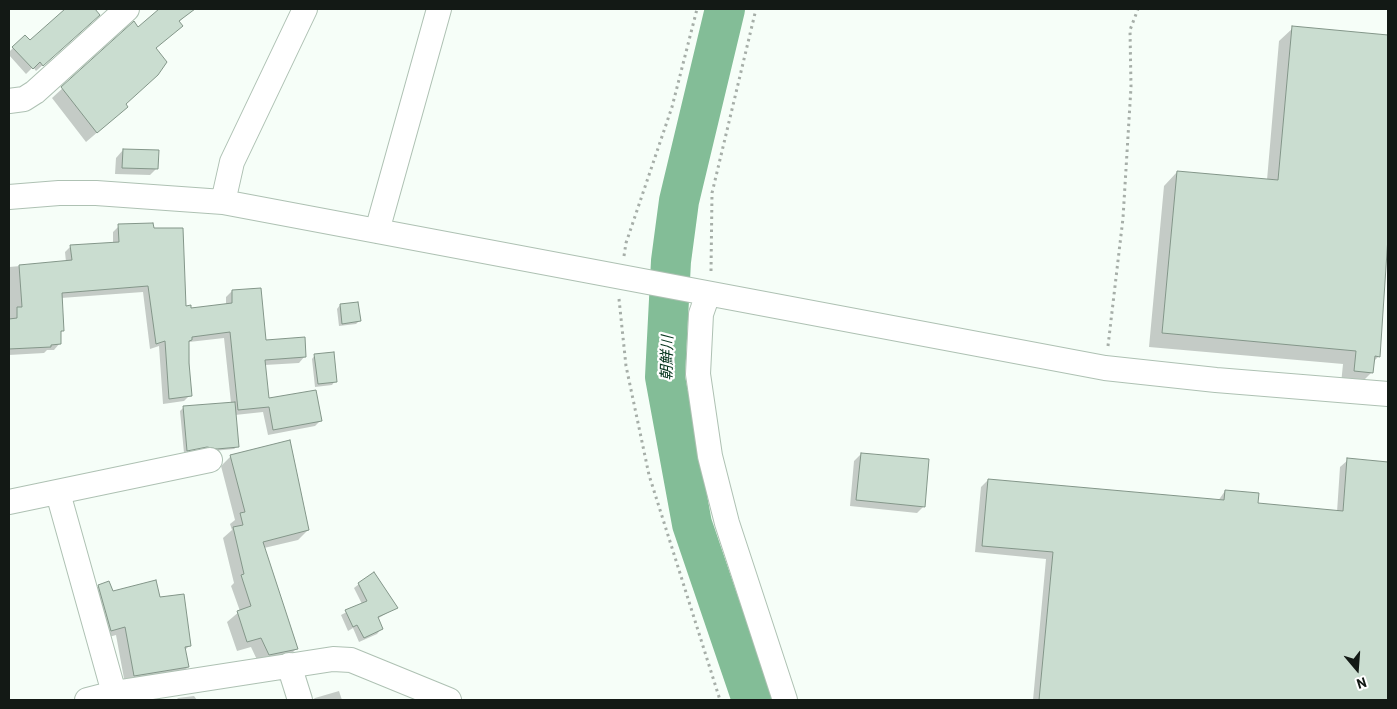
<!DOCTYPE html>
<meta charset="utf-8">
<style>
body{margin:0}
#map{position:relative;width:1397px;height:709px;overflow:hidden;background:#f6fef8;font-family:Barlow,sans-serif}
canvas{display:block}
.frame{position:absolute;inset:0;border:10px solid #131915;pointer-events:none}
.north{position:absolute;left:1332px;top:644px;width:50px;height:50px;-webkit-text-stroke:4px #fff;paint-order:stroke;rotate:162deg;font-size:14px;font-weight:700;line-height:20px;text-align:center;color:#131915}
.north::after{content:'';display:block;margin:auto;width:18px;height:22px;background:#131915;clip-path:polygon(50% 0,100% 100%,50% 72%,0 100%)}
</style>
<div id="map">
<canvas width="1397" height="709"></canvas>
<div class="frame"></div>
<div class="north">N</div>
</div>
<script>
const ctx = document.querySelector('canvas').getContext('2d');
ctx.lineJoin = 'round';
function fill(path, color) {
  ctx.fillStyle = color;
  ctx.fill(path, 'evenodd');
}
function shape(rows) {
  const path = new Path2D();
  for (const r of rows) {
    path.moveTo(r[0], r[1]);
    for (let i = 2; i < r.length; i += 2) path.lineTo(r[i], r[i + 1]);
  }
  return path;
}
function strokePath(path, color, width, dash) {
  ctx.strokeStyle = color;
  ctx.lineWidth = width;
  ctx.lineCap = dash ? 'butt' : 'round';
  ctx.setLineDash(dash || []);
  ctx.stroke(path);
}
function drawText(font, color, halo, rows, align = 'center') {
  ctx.font = font + ' Barlow,"Noto Sans JP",sans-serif';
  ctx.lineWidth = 4.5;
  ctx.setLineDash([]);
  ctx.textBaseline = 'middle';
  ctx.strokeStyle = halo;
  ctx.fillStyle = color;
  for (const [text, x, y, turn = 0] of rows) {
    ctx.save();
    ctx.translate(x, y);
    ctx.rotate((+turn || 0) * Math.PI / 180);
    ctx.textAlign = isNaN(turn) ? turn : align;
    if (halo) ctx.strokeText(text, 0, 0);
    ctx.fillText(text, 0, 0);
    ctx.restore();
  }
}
const shadow = shape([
 [67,9,93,9,99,15,36,71,33,67,26,74,9,55,9,52,25,36,30,41],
 [161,9,191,10,179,22,171,35,155,49,125,104,127,107,86,142,52,98,134,23,138,28],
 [1293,28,1388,36,1388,223,1379,356,1373,362,1372,372,1358,386,1341,384,1343,364,1149,347,1164,186,1177,172,1267,180,1279,41],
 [123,150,157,168,150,175,115,174,116,158],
 [119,226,184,307,190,309,226,305,226,297,232,291,265,342,305,356,299,363,265,365,268,400,321,420,315,426,268,435,263,412,235,415,238,446,234,449,213,451,203,449,184,453,180,411,183,408,231,403,224,338,189,342,190,395,184,401,163,404,159,346,150,349,143,292,61,298,63,330,60,333,60,343,54,350,47,350,44,353,9,355,9,267,66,262,65,252,71,246,113,243,113,232],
 [340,305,359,321,356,324,339,326,337,309],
 [315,355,335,381,332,385,315,387,312,359],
 [861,454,924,506,917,513,850,506,854,461],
 [231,456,308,530,298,540,264,548,297,648,287,658,259,664,251,647,237,651,227,622,240,611,231,586,234,583,223,538,232,530,230,524,235,520,221,466],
 [1348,460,1388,463,1388,700,1033,700,1046,559,975,552,981,487,988,480,1218,501,1225,491,1257,505,1337,512,1340,467],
 [359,584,396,608,377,619,381,629,377,634,359,642,353,628,348,631,341,615,362,604,354,588],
 [99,586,112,592,159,598,189,646,185,650,188,667,179,676,125,684,116,635,102,639,90,595],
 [339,691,342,700,312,700,315,698],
 [194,696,197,700,176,700,178,698]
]);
const river = shape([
 [725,9,679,201,671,261,665,377,692,524,752,700]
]);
const building = shape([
 [65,9,95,9,100,15,43,66,40,62,33,69,12,47,25,35,30,40,65,9],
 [159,9,195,9,179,21,183,26,156,48,167,62,158,75,126,104,128,107,97,133,61,87,134,21,138,27,159,9],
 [1292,26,1388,35,1388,237,1380,357,1375,356,1373,373,1354,371,1356,351,1162,333,1177,171,1278,180,1292,26],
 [123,149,159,150,158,169,122,168,123,149],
 [153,223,154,228,183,228,186,306,191,305,191,308,232,303,232,290,261,288,266,340,305,337,306,357,265,360,269,398,316,390,322,421,273,430,269,407,238,410,230,332,192,337,192,340,189,341,189,363,192,396,169,399,165,341,156,344,148,286,62,293,64,331,61,331,61,344,51,345,51,347,9,349,9,319,17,318,17,307,22,307,19,265,72,260,70,245,119,242,118,224,153,223],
 [358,302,361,321,342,324,340,304,358,302],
 [334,352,337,382,318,384,314,354,334,352],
 [235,402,239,447,217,449,207,447,187,451,183,406,235,402],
 [290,440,309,530,263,542,298,649,269,655,261,638,247,642,237,611,251,606,241,575,244,574,233,527,243,525,240,513,245,512,230,455,290,440],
 [861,453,929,459,925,507,856,500,861,453],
 [1347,458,1388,462,1388,700,1039,700,1053,552,982,546,988,479,1224,500,1225,490,1259,493,1258,503,1343,511,1347,458],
 [374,572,398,608,378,617,383,629,364,638,357,625,353,627,345,610,367,601,358,583,374,572],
 [156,580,160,597,184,594,191,646,185,647,189,667,134,676,125,627,111,631,98,585,109,581,113,591,156,580]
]);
const path = shape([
 [624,256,626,243,672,107,697,9],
 [711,271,712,193,756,9],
 [619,299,626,366,649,475,720,700],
 [1108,346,1123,218,1131,87,1130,30,1138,9]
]);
const minor = shape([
 [9,101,24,99,35,92,127,9],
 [9,197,59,193,96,193,223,202,1105,368,1216,380,1388,394],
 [223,202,232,162,305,9],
 [377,231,439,9],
 [708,294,701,314,698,374,710,456,727,523,785,700],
 [58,493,114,693],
 [9,502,210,460],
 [289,665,300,700],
 [87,700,114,693,333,659,351,660,449,700]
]);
const waterNames = [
 ["朝鮮川",667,358,-89]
];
fill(shadow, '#0003');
strokePath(river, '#83bd97', 40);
fill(building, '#caddd0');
strokePath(building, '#839689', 1);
strokePath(minor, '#aec1b3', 26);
strokePath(path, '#a6aea8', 3, [2.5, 4]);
strokePath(minor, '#fff', 24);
drawText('italic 15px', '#03331b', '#fff', waterNames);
</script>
